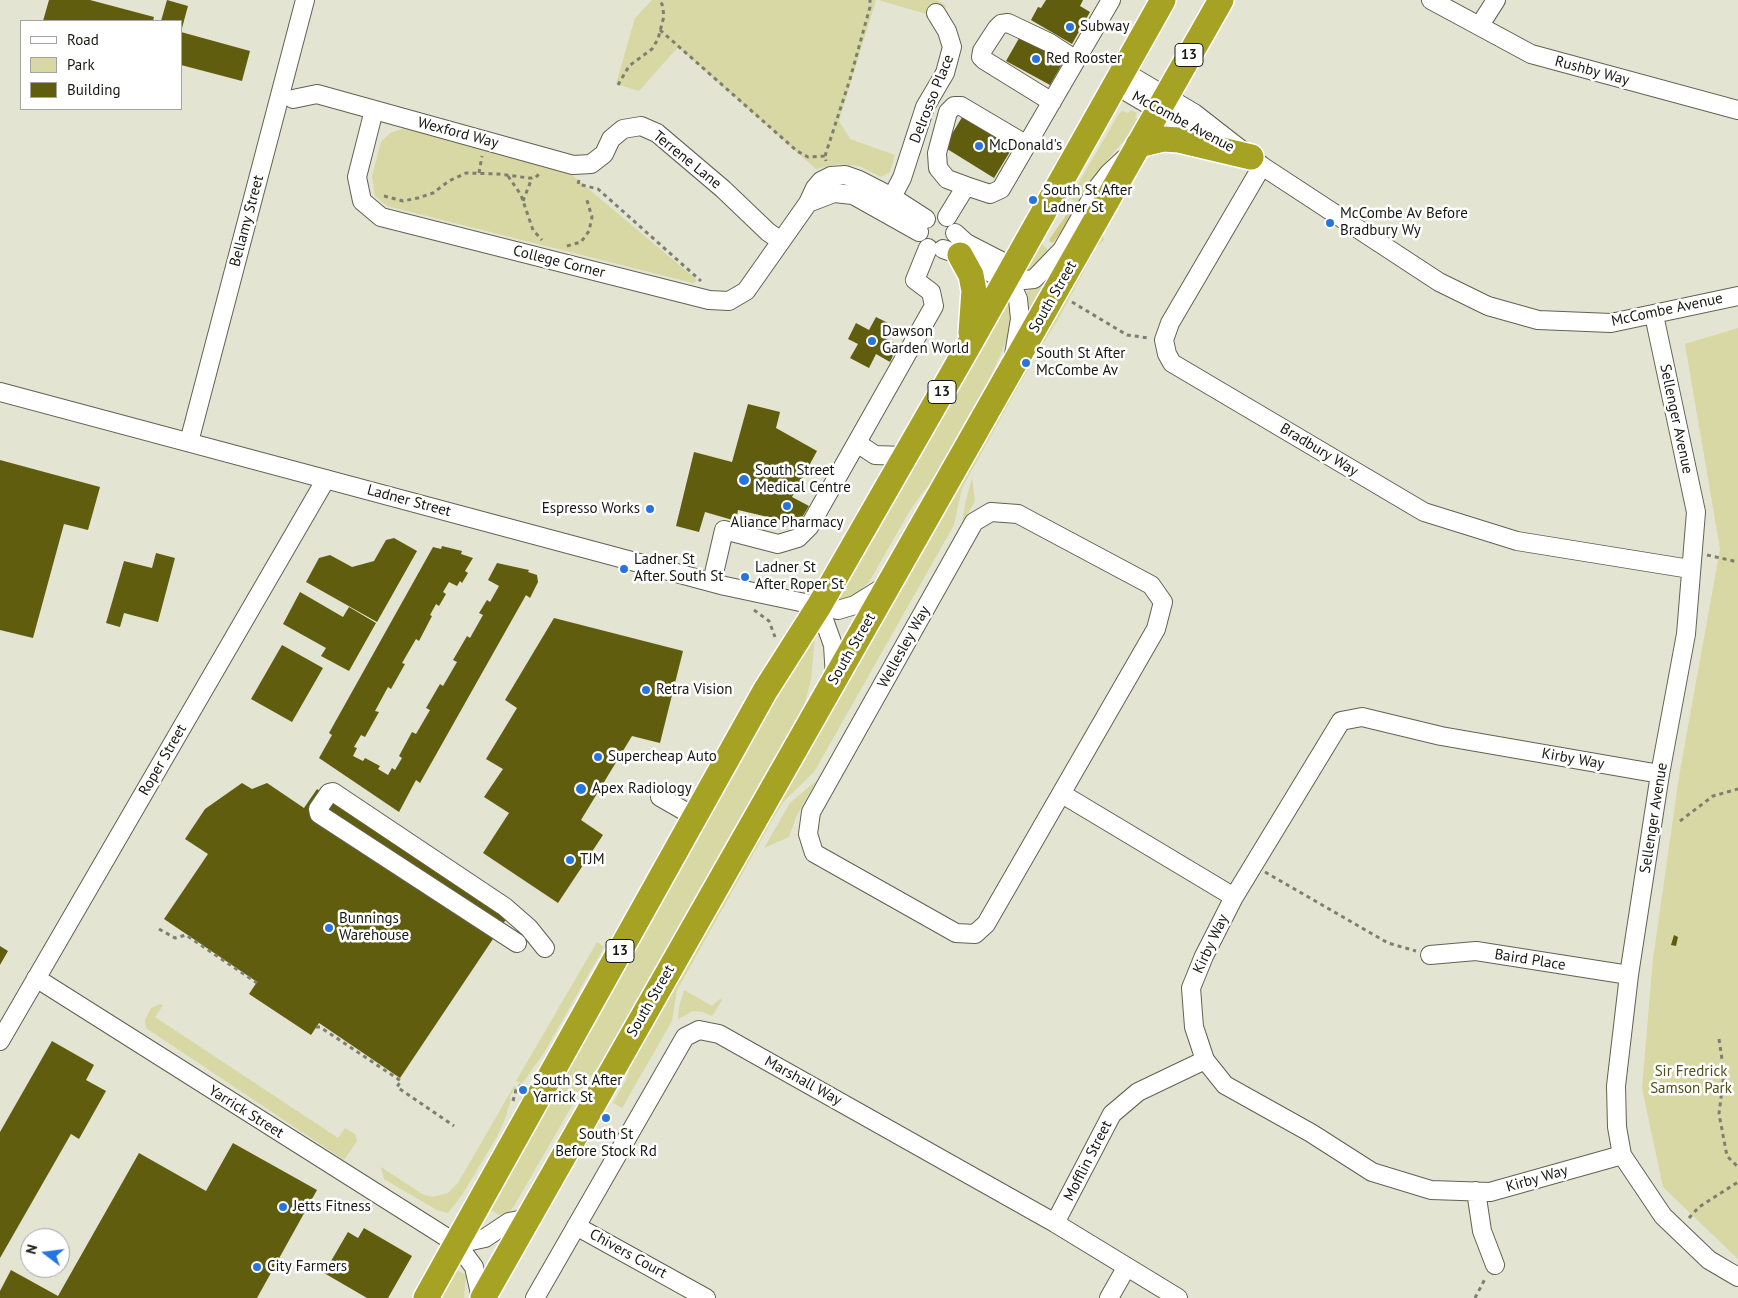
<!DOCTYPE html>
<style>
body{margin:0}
#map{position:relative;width:1738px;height:1298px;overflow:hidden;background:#e3e4d2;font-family:"PT Sans",sans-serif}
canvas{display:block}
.legend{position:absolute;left:20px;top:20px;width:162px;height:90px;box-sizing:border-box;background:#fff;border:1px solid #a3a3a0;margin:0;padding:6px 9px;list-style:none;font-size:15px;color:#181812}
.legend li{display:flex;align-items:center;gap:10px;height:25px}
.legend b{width:25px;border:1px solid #a3a3a0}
.north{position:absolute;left:20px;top:1228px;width:50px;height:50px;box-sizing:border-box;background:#fff;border:1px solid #a3a3a0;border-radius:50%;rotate:285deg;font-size:14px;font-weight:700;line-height:20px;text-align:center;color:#181812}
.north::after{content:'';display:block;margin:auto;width:18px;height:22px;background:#2674e0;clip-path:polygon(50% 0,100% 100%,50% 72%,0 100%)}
</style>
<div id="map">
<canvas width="1738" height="1298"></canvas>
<ul class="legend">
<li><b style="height:6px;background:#fff"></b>Road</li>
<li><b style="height:14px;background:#d7d8a4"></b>Park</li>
<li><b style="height:14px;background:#605e0e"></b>Building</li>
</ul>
<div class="north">N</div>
</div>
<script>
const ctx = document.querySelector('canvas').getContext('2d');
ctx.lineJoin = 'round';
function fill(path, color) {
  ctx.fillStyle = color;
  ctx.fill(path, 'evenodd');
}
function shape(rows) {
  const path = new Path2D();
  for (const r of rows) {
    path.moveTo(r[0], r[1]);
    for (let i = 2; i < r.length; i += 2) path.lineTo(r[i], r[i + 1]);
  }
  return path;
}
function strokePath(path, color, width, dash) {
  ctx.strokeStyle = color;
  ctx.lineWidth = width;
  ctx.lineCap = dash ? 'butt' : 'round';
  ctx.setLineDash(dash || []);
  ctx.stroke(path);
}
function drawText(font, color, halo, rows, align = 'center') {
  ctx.font = font + ' "PT Sans",sans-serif';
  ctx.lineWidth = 5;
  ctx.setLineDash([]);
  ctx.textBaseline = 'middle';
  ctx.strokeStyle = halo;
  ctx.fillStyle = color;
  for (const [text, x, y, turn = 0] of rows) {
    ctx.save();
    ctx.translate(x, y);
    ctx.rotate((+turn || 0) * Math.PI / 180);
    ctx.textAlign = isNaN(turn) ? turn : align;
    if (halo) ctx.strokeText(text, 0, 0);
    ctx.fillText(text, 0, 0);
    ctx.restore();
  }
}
const green = shape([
 [652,0,876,0,839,121,850,139,895,155,890,172,881,177,859,166,839,164,816,169,678,47,639,91,616,84,635,18],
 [878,0,937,0,947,6,927,14],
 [1131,110,1137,113,1135,117,1138,119,1129,135,1108,159,1082,206,1070,198,1118,115,1122,111,1128,113],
 [405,128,566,170,697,280,693,283,387,206,375,196,372,176,381,142,390,133],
 [1103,236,1104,240,1097,246,1060,316,1038,352,1032,348,1087,253],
 [1039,241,1052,254,1028,277,1022,268],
 [1054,271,1025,325,1027,292],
 [1010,295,1012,323,1003,349,976,408,940,476,923,492,909,512,869,582,855,595,835,603,836,594],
 [1738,328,1738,1259,1663,1187,1642,1088,1653,959,1679,777,1720,549,1685,344],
 [1024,366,1028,369,962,488,954,525,814,772,783,802,774,817,677,990,672,1021,622,1108,613,1103,627,1078,631,1063],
 [972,478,975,501,962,524,965,504],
 [815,636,811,680,802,714,610,1051,581,1090,514,1206,505,1218,487,1208,811,637],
 [817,780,797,815,789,837,764,848,790,803],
 [597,942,604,947,545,1051,522,1084,516,1081],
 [684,990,712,1006,720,999,722,1000,712,1016,703,1012,693,1011,678,1019,679,1007],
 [160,1004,163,1005,155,1017,338,1138,345,1128,355,1134,357,1141,344,1160,146,1028,145,1020,151,1008],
 [514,1086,516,1087,509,1098,511,1099,506,1116,498,1135,462,1195,448,1213,437,1210,384,1179,381,1167,422,1194,432,1197,448,1193,458,1183],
 [453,1268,466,1275,464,1298,437,1298]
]);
const stream = shape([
 [1052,240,1073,210]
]);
const building = shape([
 [49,0,90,0,154,17,153,21,43,21],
 [167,0,188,6,182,28,181,21,161,21],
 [1046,0,1083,0,1080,6,1090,12,1072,44,1031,20,1038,7,1041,8],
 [181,32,250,51,242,81,181,65],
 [1022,33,1066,57,1050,85,1006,61],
 [964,114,1014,145,994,178,944,147],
 [876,317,890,324,883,337,898,345,890,362,876,354,869,368,850,358,858,344,848,339,856,323,869,330],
 [748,404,780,412,776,428,817,451,792,497,809,506,798,524,738,510,736,521,705,512,699,532,676,526,694,452,732,462],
 [0,460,100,487,88,530,64,524,33,638,0,630],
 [394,538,417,551,377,622,306,582,319,558,330,555,352,567,374,561,386,540],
 [442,546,462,551,461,554,473,558,465,571,468,573,462,583,460,581,457,586,449,582,443,592,446,594,439,606,436,604,430,615,432,616,419,641,416,639,402,663,405,664,391,689,388,687,375,711,379,712,365,737,361,735,354,747,357,748,353,756,363,761,365,758,380,766,378,769,388,775,392,768,395,770,402,758,399,756,412,732,416,734,430,710,426,708,440,684,443,686,457,662,453,660,467,636,470,638,483,615,479,613,487,600,490,602,499,586,488,580,497,563,529,570,528,572,537,575,538,582,530,598,526,595,420,783,416,780,399,812,319,758,332,735,329,733,433,547,441,549],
 [156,553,175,558,158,622,124,613,120,627,106,623,124,561,152,568],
 [300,592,343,617,349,607,376,623,349,671,321,656,326,648,283,624],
 [554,618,683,651,660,743,632,736,581,820,603,835,558,903,483,853,509,813,484,797,503,769,486,759,517,708,505,700],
 [282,645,323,668,292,722,251,699],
 [242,783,252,789,267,783,304,808,317,789,507,918,400,1078,319,1023,311,1035,249,994,257,982,164,919,208,854,185,839,205,809],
 [1674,935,1678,937,1676,946,1671,945],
 [0,946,8,951,0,965],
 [52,1041,94,1065,86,1080,106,1091,79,1139,71,1134,0,1258,0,1132],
 [233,1143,317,1190,257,1298,0,1298,0,1291,11,1270,58,1296,139,1153,206,1191],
 [364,1228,412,1256,388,1298,367,1298,324,1273,348,1232,358,1238]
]);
const path = shape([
 [660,30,797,151,808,157,825,156,826,161],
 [618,85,629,66,652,49,658,39,664,16,662,4,658,0],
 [825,156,850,79,870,7,870,0],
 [479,173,482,156],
 [508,176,521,195,533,230,542,240],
 [579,180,578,184,598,189,701,281],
 [384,196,403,201,418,198,433,193,449,181,466,173,498,174,529,178,535,178,540,173],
 [523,201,532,178],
 [567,246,581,242,589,231,592,217,586,197],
 [1072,302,1127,335,1149,338],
 [1707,555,1738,562],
 [754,610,769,621,775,637],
 [1680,821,1713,796,1738,789],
 [1265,872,1388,943,1416,951],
 [159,929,175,938,186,935,257,983],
 [316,1027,320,1027,401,1081,397,1087,454,1126],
 [1719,1039,1724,1073,1719,1114,1727,1156,1738,1167],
 [513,1101,516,1090,521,1085],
 [1689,1218,1699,1207,1738,1182],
 [1475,1298,1486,1277]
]);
const minor = shape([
 [1431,0,1531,54,1738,110],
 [1480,25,1496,0],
 [1123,71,1194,113,1262,166,1439,282,1488,306,1538,320,1611,323,1738,296],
 [1115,85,1187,127,1217,141],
 [293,99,317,94,573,165,591,164,604,154,611,139,623,129,641,126,657,133,723,189,768,232,781,241],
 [1052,102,984,60,981,57,982,51,997,28,1001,24,1008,23,1050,43,1076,60],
 [374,110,357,177,362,201,381,217,709,300,729,301,746,291,808,203,815,188,821,181,831,176,845,175,859,180,892,197,926,219],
 [1262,166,1170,323,1164,340,1167,354,1172,363,1424,512,1517,541,1690,569],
 [966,186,947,179,938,168,937,153,948,112,954,106,961,106,1027,145],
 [808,203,834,193,853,195,919,232],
 [884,212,902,178,925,107,945,73,952,47,947,31,936,13],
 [947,217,966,186,990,194,1001,189,1111,0],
 [955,233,966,243,1001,261,1018,299,1020,319,1014,355],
 [943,249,960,255,993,274,1024,280,1034,279,1062,250,1098,187,1109,173,1124,159],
 [1654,315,1696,512,1686,634,1660,774,1629,975,1616,1086,1617,1127,1622,1155,1663,1216,1709,1260,1738,1277],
 [0,392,725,586,838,610,855,605,887,585],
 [189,442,305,0],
 [857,443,875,455,904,456],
 [991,512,1018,514,1151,585,1163,602,1156,629,986,924,975,934,956,933,814,853,808,834,811,812,974,522,991,512],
 [712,582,724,530,778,544,798,538,809,527,934,306,931,292,915,280,928,248],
 [819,606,833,645,835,678],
 [1062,794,1234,897],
 [660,797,695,817],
 [517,943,319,814,318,809,329,793,333,792,505,907,529,928,545,948],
 [1430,955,1476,951,1629,975],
 [36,978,457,1244,474,1267,481,1298],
 [0,1041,326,479],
 [1622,1155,1490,1192,1431,1190,1372,1172,1311,1133,1225,1085,1205,1060,1194,1027,1191,988,1204,956,1234,897,1341,721,1362,717,1441,736,1660,774],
 [1476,1191,1482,1231,1495,1265],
 [1055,1223,1112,1114,1138,1092,1205,1060],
 [576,1226,706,1298],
 [457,1244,485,1238,509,1222,529,1218],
 [535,1298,685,1037,699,1030,719,1034,1055,1223,1178,1298],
 [1109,1298,1126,1268]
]);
const highway = shape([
 [1138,145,1163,139,1179,140,1251,157],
 [960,255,971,275,974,291,971,333],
 [426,1298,765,691,819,606,970,343,1163,0],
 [483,1298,1221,0]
]);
const markers = [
 [1070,27,5,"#2674e0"],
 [1036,59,5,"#2674e0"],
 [979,146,5,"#2674e0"],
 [1033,200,5,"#2674e0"],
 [1330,223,5,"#2674e0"],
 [872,341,5,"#2674e0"],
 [1026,363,5,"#2674e0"],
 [744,480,6,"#2674e0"],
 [787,506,5,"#2674e0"],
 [650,509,5,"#2674e0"],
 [624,569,5,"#2674e0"],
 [745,577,5,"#2674e0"],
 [646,690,5,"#2674e0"],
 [598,757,5,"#2674e0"],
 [581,789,6,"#2674e0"],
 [570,860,5,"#2674e0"],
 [329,928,5,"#2674e0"],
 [523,1090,5,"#2674e0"],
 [606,1118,5,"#2674e0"],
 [283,1207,5,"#2674e0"],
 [257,1267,5,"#2674e0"]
];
const shields = [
 [1189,55,28],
 [942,392,28],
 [620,951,28]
];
const shieldNames = [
 ["13",1189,55],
 ["13",942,392],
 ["13",620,951]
];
const poiNames = [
 ["Subway",1080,27],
 ["Red Rooster",1046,59],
 ["McDonald's",989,146],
 ["South St After",1043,191],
 ["Ladner St",1043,208],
 ["McCombe Av Before",1340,214],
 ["Bradbury Wy",1340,231],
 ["Dawson",882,332],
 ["Garden World",882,349],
 ["South St After",1036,354],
 ["McCombe Av",1036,371],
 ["South Street",755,471],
 ["Medical Centre",755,488],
 ["Espresso Works",640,509,"right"],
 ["Aliance Pharmacy",787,523,"center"],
 ["Ladner St",634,560],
 ["After South St",634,577],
 ["Ladner St",755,568],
 ["After Roper St",755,585],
 ["Retra Vision",656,690],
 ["Supercheap Auto",608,757],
 ["Apex Radiology",592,789],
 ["TJM",580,860],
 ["Bunnings",339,919],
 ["Warehouse",339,936],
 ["South St After",533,1081],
 ["Yarrick St",533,1098],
 ["South St",606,1135,"center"],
 ["Before Stock Rd",606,1152,"center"],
 ["Jetts Fitness",293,1207],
 ["City Farmers",267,1267]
];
const streetNames = [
 ["Rushby Way",1592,71,15],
 ["Delrosso Place",932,99,-68],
 ["McCombe Avenue",1183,122,28],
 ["Wexford Way",458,133,15],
 ["Terrene Lane",687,160,39],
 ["Bellamy Street",247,221,-75],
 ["College Corner",559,262,14],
 ["South Street",1053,297,-60],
 ["McCombe Avenue",1667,310,-12],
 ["Sellenger Avenue",1676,419,78],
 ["Bradbury Way",1319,450,31],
 ["Ladner Street",409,501,15],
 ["Wellesley Way",904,647,-61],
 ["South Street",852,649,-60],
 ["Kirby Way",1573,759,10],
 ["Roper Street",163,760,-60],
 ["Sellenger Avenue",1654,818,-81],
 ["Kirby Way",1211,944,-65],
 ["Baird Place",1530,960,9],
 ["South Street",651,1001,-60],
 ["Marshall Way",803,1081,29],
 ["Yarrick Street",246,1112,32],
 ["Mofflin Street",1088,1161,-63],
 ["Kirby Way",1537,1179,-16],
 ["Chivers Court",628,1254,29]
];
const parkNames = [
 ["Sir Fredrick",1691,1072],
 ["Samson Park",1691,1089]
];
fill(green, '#d7d8a4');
strokePath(stream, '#cfce84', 5);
fill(building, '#605e0e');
strokePath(minor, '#626253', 20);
strokePath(highway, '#fff', 28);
strokePath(path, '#7e7f72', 3, [4, 4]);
strokePath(minor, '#fff', 18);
strokePath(highway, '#a5a224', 25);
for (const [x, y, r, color] of markers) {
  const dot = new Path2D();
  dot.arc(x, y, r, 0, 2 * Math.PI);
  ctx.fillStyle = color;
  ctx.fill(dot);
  strokePath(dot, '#fff', 2);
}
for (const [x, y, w] of shields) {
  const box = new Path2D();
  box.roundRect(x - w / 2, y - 11.5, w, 23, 4);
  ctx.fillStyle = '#fff';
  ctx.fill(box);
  strokePath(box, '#181812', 1);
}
drawText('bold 14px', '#181812', null, shieldNames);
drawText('15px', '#181812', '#fff', poiNames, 'left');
drawText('15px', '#181812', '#fff', streetNames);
drawText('15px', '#504f18', '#fff', parkNames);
</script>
